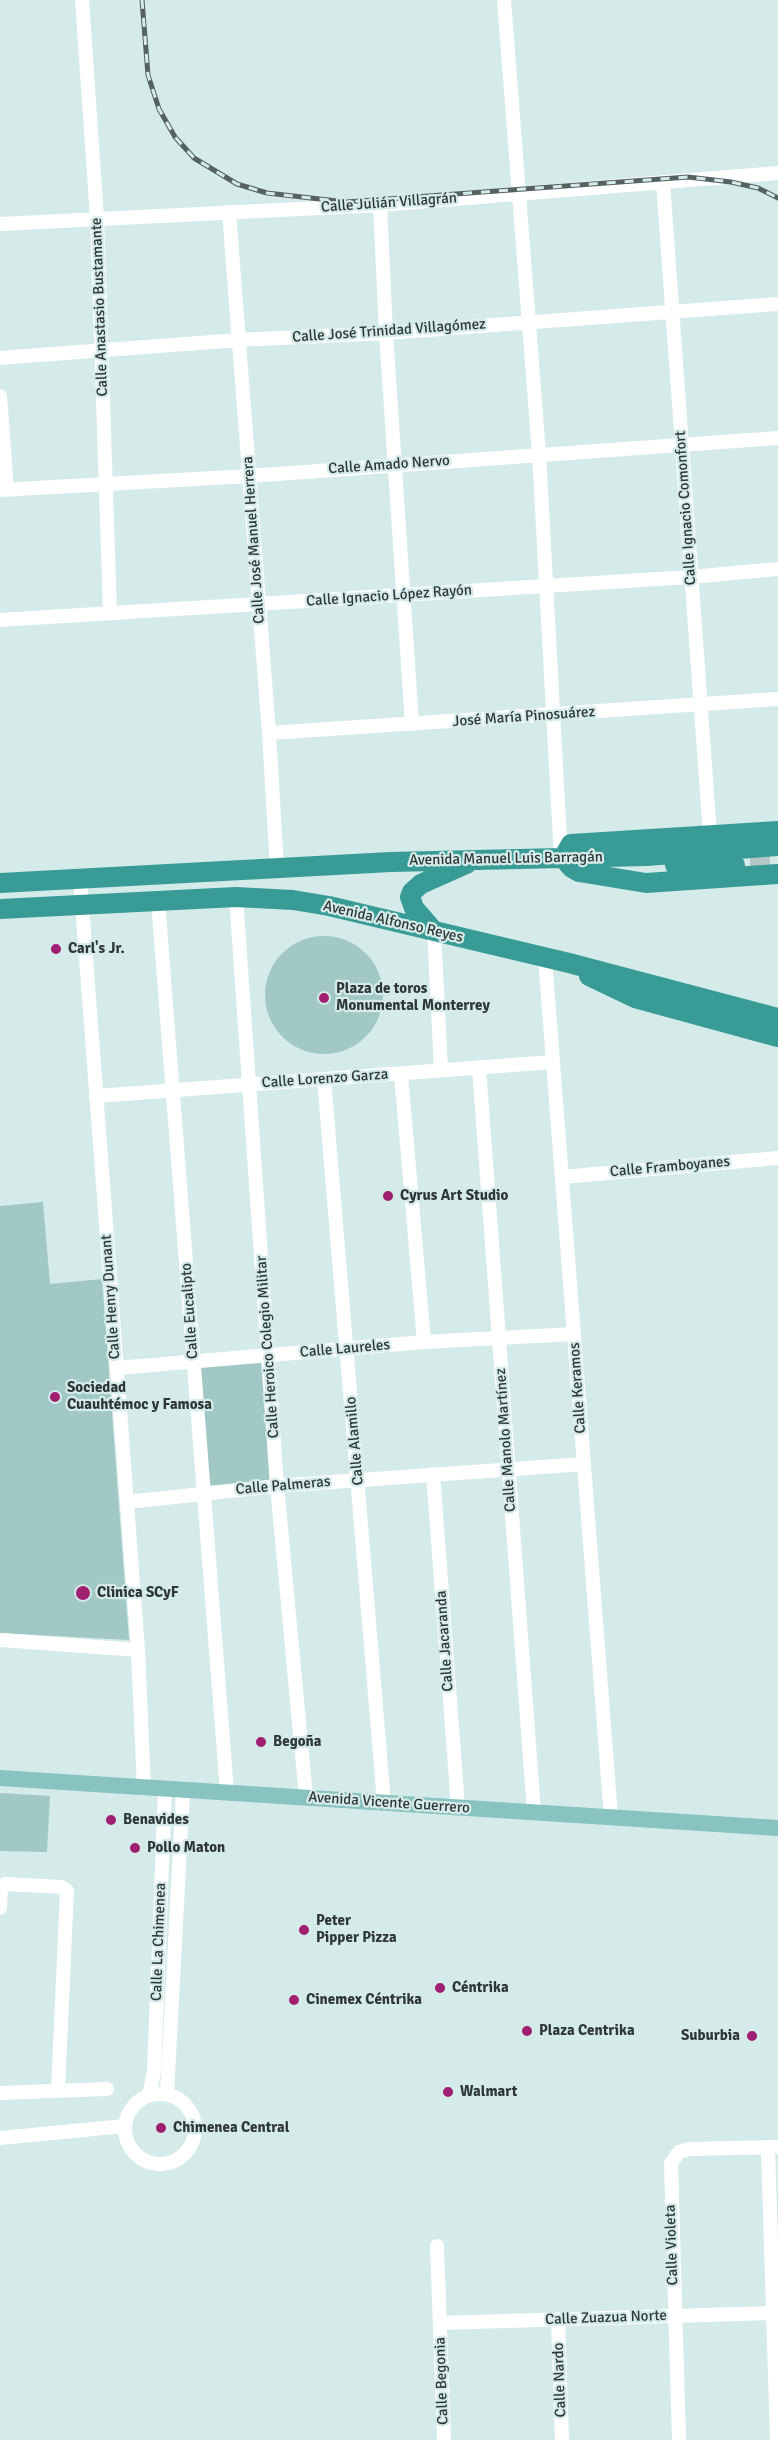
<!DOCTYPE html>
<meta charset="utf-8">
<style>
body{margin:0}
canvas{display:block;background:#d4ebe9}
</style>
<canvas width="778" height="2440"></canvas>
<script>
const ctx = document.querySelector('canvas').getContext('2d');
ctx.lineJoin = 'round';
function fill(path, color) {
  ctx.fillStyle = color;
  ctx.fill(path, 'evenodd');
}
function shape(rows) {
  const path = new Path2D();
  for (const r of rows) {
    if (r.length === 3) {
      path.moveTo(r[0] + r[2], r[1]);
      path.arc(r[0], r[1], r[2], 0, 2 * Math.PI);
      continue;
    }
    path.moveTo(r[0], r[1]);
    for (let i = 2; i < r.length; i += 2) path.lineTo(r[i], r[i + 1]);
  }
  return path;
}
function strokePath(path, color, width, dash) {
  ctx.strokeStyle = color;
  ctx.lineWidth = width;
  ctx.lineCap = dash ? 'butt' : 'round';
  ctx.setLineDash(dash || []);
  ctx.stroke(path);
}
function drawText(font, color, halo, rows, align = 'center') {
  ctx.font = font + ' Signika,sans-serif';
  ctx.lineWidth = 4.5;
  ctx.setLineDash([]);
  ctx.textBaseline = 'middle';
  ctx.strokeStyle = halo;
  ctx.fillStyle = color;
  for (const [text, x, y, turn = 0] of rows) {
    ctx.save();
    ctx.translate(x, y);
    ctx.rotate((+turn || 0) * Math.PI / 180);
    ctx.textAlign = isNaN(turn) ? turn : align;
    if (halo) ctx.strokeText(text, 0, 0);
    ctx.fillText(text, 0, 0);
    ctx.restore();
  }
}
const green = shape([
 [324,995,59],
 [43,1202,50,1284,102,1279,129,1640,0,1633,0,1206],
 [266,1359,273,1480,206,1486,197,1364],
 [0,1793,50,1796,47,1852,0,1851]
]);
const highwayTunnel = shape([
 [750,864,778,863]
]);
const minor = shape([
 [82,0,97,218,110,613],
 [504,0,539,454,561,858],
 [663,182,710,835],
 [380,205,386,333,412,724],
 [229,212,269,733,277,868],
 [0,224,380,205,778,173],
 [0,358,238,340,386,333,778,304],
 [0,396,7,489],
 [0,490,249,476,778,438],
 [0,620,690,577,778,569],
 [269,733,778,699],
 [80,878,138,1650,144,1789],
 [236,897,277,1486,306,1797],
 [158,901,227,1792],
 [434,931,441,1070],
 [545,958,611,1817],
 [479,1068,534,1812],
 [401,1074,424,1342],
 [324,1079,384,1803],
 [96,1096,553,1062],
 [562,1177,778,1158],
 [117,1368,424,1342,574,1334],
 [433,1474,458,1807],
 [127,1502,277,1486,584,1464],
 [0,1640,138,1650],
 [0,1908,1,1888,5,1884,62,1887,67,1891,58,2090],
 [0,2093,107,2089],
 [160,2129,35],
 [167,2094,183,1791],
 [149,2095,154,2072,165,1789],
 [0,2138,125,2126],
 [768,2148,777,2440],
 [437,2246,444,2440],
 [558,2319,562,2440],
 [440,2323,773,2313],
 [679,2440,671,2163,679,2152,689,2149,778,2147]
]);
const major = shape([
 [0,1778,778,1828]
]);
const highway = shape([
 [778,831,571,844,563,858,572,868,579,872,646,883,778,874],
 [675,865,735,865],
 [0,883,391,862,647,856,778,846],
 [0,909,236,897,293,900,329,906,569,963,778,1018],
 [434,931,414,908,410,897,412,892,421,884,468,863],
 [589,976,635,998,778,1037]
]);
const rail = shape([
 [142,0,148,75,159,109,175,137,194,158,237,184,267,193,346,202,688,177,731,182,758,188,778,198]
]);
const markers = [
 [56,949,6,"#a11f70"],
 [324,998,6,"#a11f70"],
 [388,1196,6,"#a11f70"],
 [55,1397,6,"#a11f70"],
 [83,1593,8,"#a11f70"],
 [261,1742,6,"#a11f70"],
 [111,1820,6,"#a11f70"],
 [135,1848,6,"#a11f70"],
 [304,1930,6,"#a11f70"],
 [440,1988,6,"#a11f70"],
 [294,2000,6,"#a11f70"],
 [527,2031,6,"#a11f70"],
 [752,2036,6,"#a11f70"],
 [448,2092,6,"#a11f70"],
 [161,2128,6,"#a11f70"]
];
const streetNames = [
 ["Calle Julián Villagrán",389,203,-4],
 ["Calle Anastasio Bustamante",100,307,-92],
 ["Calle José Trinidad Villagómez",389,331,-4],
 ["Calle Amado Nervo",389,465,-4],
 ["Calle Ignacio Comonfort",686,508,-94],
 ["Calle José Manuel Herrera",254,540,-94],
 ["Calle Ignacio López Rayón",389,596,-4],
 ["José María Pinosuárez",524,717,-4],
 ["Avenida Manuel Luis Barragán",506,859,-1],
 ["Avenida Alfonso Reyes",393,922,13],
 ["Calle Lorenzo Garza",325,1079,-4],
 ["Calle Framboyanes",670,1167,-5],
 ["Calle Henry Dunant",111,1297,-94],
 ["Calle Eucalipto",190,1311,-94],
 ["Calle Heroico Colegio Militar",268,1347,-94],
 ["Calle Laureles",345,1349,-5],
 ["Calle Keramos",578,1388,-94],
 ["Calle Manolo Martínez",506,1440,-94],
 ["Calle Alamillo",355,1441,-95],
 ["Calle Palmeras",283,1486,-5],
 ["Calle Jacaranda",445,1641,-94],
 ["Avenida Vicente Guerrero",389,1803,4],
 ["Calle La Chimenea",159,1942,-88],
 ["Calle Violeta",672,2245,-92],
 ["Calle Zuazua Norte",606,2318,-2],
 ["Calle Nardo",560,2380,-92],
 ["Calle Begonia",442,2381,-92]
];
const poiNames = [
 ["Carl's Jr.",68,949],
 ["Plaza de toros",336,989],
 ["Monumental Monterrey",336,1006],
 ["Cyrus Art Studio",400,1196],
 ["Sociedad",67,1388],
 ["Cuauhtémoc y Famosa",67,1405],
 ["Clinica SCyF",97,1593],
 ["Begoña",273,1742],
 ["Benavides",123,1820],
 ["Pollo Maton",147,1848],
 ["Peter",316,1921],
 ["Pipper Pizza",316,1938],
 ["Céntrika",452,1988],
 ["Cinemex Céntrika",306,2000],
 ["Plaza Centrika",539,2031],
 ["Suburbia",740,2036,"right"],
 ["Walmart",460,2092],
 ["Chimenea Central",173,2128]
];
fill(green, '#a1c8c5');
strokePath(highwayTunnel, '#b3c7c5', 20, [20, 10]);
strokePath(minor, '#fff', 14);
strokePath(major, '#88c3bf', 16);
strokePath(highway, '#399b95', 20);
strokePath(rail, '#566261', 5);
strokePath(rail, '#d4ebe9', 3, [9]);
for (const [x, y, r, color] of markers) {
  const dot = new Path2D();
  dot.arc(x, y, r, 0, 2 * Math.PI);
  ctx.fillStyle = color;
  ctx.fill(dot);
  strokePath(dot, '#d4ebe9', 2);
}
drawText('15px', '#2e3736', '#d4ebe9', streetNames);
drawText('bold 15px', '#2e3736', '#d4ebe9', poiNames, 'left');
</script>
